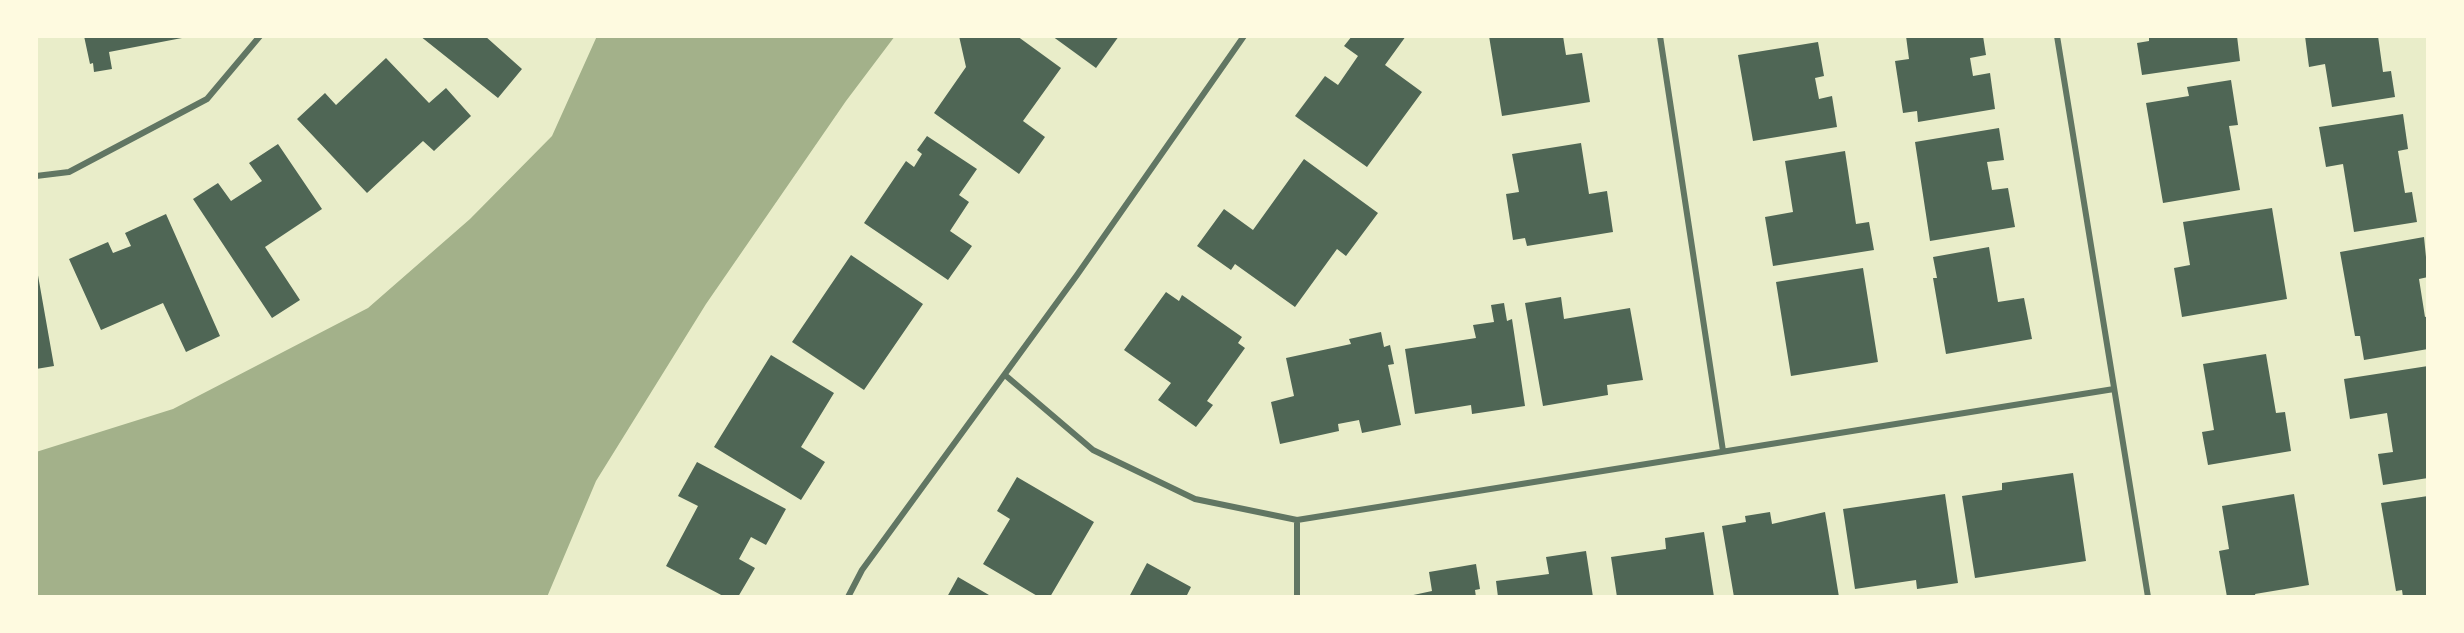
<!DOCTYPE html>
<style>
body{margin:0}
#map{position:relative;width:2464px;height:633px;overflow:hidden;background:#e9edc9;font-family:"Work Sans",sans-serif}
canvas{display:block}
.frame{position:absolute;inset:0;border:38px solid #fefae0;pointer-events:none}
</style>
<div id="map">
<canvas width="2464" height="633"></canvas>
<div class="frame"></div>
</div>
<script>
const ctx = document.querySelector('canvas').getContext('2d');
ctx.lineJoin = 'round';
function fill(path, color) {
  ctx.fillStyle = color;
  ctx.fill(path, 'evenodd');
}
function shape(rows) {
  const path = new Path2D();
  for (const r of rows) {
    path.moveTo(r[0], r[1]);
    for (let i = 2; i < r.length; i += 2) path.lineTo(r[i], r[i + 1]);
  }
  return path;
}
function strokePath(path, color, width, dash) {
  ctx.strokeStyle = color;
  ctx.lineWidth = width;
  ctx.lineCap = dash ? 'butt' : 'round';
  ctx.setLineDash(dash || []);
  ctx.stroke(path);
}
const water = shape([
 [597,36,895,36,846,101,706,304,596,481,547,597,36,597,36,452,173,409,368,308,470,219,552,136]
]);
const building = shape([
 [84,36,181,36,182,38,109,52,112,69,94,72,93,63,90,64],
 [420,36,485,36,522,69,498,98],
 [959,36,1017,36,1061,68,1023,121,1045,137,1019,174,934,113,966,67],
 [1052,36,1119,36,1096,68],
 [1352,36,1406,36,1385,65,1422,92,1367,167,1295,116,1325,76,1338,85,1358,56,1344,46],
 [1489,36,1563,36,1566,55,1582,53,1590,102,1502,116],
 [1906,36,1983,36,1986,55,1970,58,1973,76,1990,73,1995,109,1918,122,1917,111,1903,113,1895,61,1909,59],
 [2149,36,2237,36,2240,61,2142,75,2137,43,2149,41],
 [2305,36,2378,36,2383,72,2391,71,2395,97,2332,107,2325,64,2309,67],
 [1818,42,1824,76,1815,78,1819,99,1832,96,1837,127,1753,141,1738,55],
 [386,58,429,103,446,88,471,116,434,151,423,141,367,193,297,119,325,93,336,105],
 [2231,80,2238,125,2229,126,2240,190,2163,203,2146,103,2189,96,2187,87],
 [2403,114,2408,149,2398,151,2405,193,2412,192,2417,222,2354,232,2343,164,2326,167,2319,127],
 [1999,128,2004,160,1987,162,1992,190,2008,188,2015,227,1930,241,1915,142],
 [927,136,977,169,959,195,969,202,950,231,972,246,948,280,864,223,906,161,914,167,922,154,917,150],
 [1581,143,1589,194,1607,191,1613,232,1527,246,1525,238,1513,240,1506,194,1519,192,1512,154],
 [278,144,322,209,265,247,300,300,272,318,193,199,218,183,231,201,262,181,249,163],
 [1845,151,1856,224,1869,222,1874,250,1773,266,1765,217,1793,212,1785,161],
 [1304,159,1378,213,1346,256,1337,249,1295,307,1235,264,1231,270,1197,246,1224,209,1253,230],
 [2272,208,2287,299,2182,317,2174,268,2190,265,2183,222],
 [166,214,220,336,186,352,163,303,101,330,69,259,108,242,113,253,131,246,125,233],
 [2424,237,2428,277,2419,279,2425,317,2428,316,2428,349,2364,360,2360,336,2355,336,2340,252],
 [1989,247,1998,302,2024,298,2032,339,1946,354,1933,278,1937,278,1933,257],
 [851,255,923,304,864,390,792,342],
 [36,264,54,366,36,369],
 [1863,268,1878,362,1791,376,1776,282],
 [1166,292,1179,301,1182,295,1242,337,1238,343,1245,348,1207,401,1213,405,1196,427,1158,400,1171,383,1124,350],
 [1561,297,1564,319,1630,308,1643,380,1607,385,1608,395,1543,406,1525,303],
 [1504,303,1507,321,1512,319,1525,406,1472,414,1471,405,1415,414,1405,349,1476,338,1473,325,1494,322,1491,305],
 [1381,332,1384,347,1390,345,1394,364,1388,365,1401,425,1362,433,1359,420,1338,424,1339,431,1280,444,1271,402,1294,396,1286,358,1351,344,1349,339],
 [2266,354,2276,413,2285,412,2291,451,2208,465,2202,432,2214,430,2203,364],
 [771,355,834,393,801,447,825,462,801,500,714,447],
 [2428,366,2428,478,2383,485,2378,454,2393,452,2387,413,2350,419,2344,379],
 [697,462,786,509,766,545,751,537,739,559,755,568,738,597,725,597,666,566,698,506,678,496],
 [2073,473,2086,561,1975,578,1962,496,2002,490,2002,483],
 [1017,477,1094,522,1050,597,1039,597,983,564,1010,519,997,511],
 [1945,494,1958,583,1917,589,1916,580,1855,589,1843,509],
 [2294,494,2309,585,2255,594,2256,597,2227,597,2219,551,2229,549,2222,506],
 [2428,496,2428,597,2403,597,2402,590,2396,591,2381,503],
 [1770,512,1772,524,1825,512,1839,597,1734,597,1722,526,1746,522,1745,516],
 [1704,532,1714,597,1617,597,1611,557,1666,549,1665,538],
 [1586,551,1593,597,1498,597,1496,581,1549,574,1546,557],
 [1147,563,1191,587,1186,597,1129,597],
 [1476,564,1480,589,1475,590,1476,597,1404,597,1432,591,1429,572],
 [958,577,989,595,993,597,947,597]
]);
const minor = shape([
 [1660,36,1723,451],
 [2057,36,2148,597],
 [36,176,69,172,207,99,260,36],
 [1005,375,1093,450,1195,499,1297,520,2114,389],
 [1297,520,1297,597],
 [848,597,862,570,1077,275,1244,36]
]);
fill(water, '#a3b18a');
fill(building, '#4f6655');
strokePath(minor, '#617663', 6);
</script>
